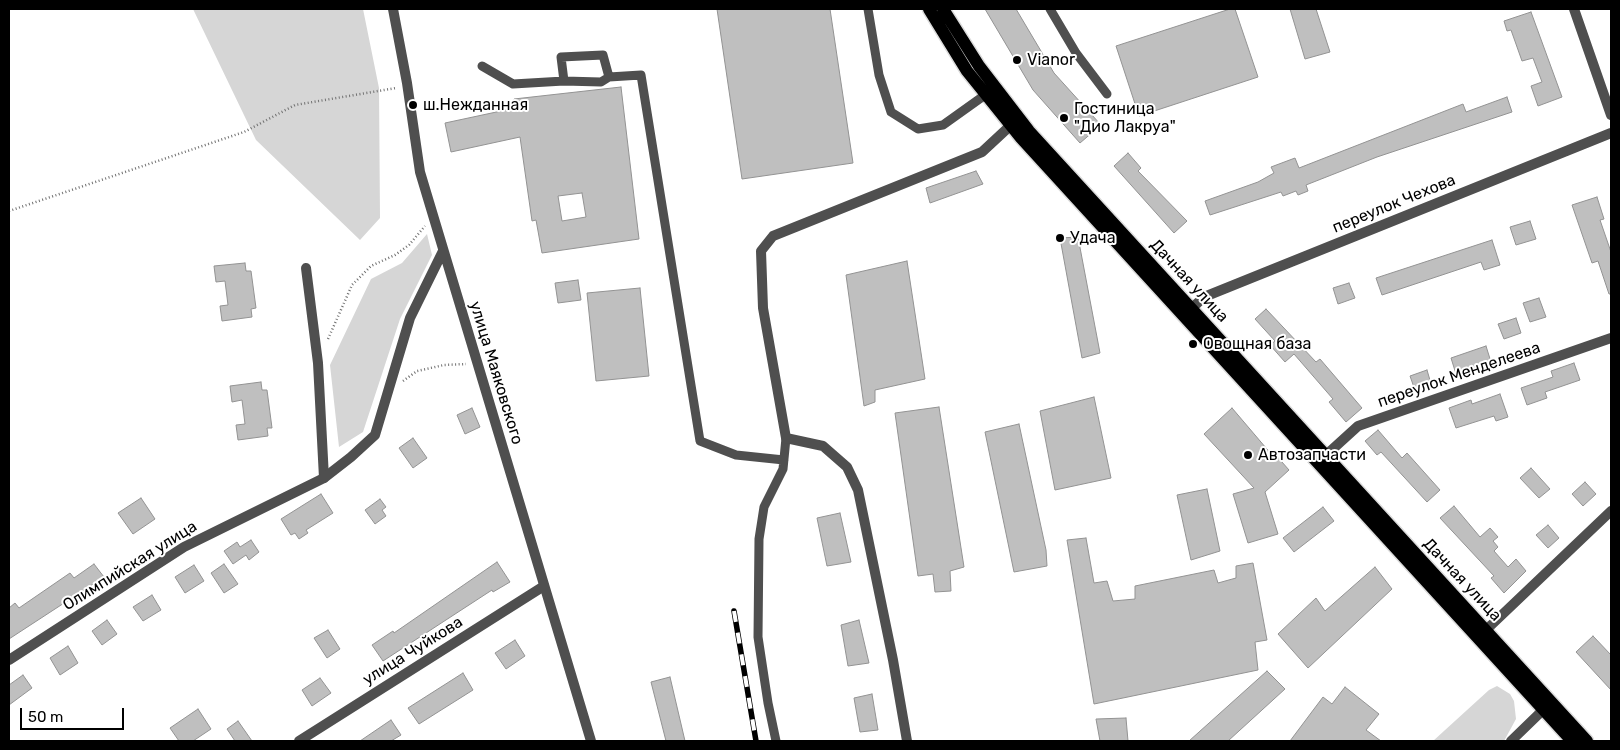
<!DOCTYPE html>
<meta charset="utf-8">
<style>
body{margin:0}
#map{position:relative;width:1620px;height:750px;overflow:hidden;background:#fff;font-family:Rubik,sans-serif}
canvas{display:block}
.frame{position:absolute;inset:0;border:10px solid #000;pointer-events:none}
.scale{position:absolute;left:20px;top:708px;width:104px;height:22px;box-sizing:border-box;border:2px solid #000;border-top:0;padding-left:6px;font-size:15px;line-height:18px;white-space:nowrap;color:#000;-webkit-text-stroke:4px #fff;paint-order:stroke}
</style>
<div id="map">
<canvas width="1620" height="750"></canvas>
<div class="frame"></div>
<div class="scale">50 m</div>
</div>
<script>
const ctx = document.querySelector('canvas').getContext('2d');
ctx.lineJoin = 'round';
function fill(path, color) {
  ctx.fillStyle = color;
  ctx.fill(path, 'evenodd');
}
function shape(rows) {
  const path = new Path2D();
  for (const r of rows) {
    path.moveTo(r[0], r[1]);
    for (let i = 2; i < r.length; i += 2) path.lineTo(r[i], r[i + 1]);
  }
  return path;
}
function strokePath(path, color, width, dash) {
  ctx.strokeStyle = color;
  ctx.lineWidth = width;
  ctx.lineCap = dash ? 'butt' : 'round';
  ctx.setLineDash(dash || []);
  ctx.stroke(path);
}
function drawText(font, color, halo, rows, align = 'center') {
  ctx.font = font + ' Rubik,sans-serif';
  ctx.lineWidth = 4;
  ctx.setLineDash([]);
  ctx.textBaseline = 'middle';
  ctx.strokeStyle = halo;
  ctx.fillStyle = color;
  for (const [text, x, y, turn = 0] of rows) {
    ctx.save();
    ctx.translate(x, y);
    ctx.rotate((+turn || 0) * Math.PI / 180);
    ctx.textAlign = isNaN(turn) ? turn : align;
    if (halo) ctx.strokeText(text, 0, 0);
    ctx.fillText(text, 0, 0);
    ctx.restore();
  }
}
const green = shape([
 [193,9,363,9,379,88,380,218,360,240,256,140],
 [427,234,432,255,400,319,363,432,339,447,330,365,371,279,402,263],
 [1497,686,1510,694,1514,701,1516,719,1504,741,1433,741,1489,690]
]);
const building = shape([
 [717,9,830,9,853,163,742,179,717,9],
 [985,9,1016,9,1054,73,1101,125,1080,143,1033,90,985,9],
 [1230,9,1235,9,1258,77,1139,116,1116,46,1230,9],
 [1290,9,1316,9,1330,52,1305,59,1290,9],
 [1531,12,1562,97,1538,106,1531,86,1542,82,1533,58,1522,61,1511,30,1507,31,1504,21,1531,12],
 [621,87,639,239,542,253,536,220,532,221,520,137,451,152,445,123,515,108,514,99,621,87],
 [582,193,586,217,562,221,558,196,582,193],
 [1507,97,1512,112,1377,157,1306,185,1308,191,1298,195,1296,191,1283,196,1281,192,1210,215,1205,201,1258,182,1274,173,1271,167,1295,158,1299,168,1463,104,1466,112,1507,97],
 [1128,153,1141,168,1138,171,1187,221,1174,233,1114,166,1128,153],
 [976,171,983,184,930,203,926,188,976,171],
 [1597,197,1604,219,1600,220,1611,252,1611,294,1609,294,1598,261,1592,263,1572,205,1597,197],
 [1530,221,1536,239,1516,245,1510,227,1530,221],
 [1078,237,1100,353,1082,358,1060,238,1078,237],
 [1492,240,1500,265,1484,270,1481,262,1382,295,1376,278,1492,240],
 [907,261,925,379,875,390,875,402,864,406,846,275,907,261],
 [245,263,246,271,251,271,256,308,251,309,252,317,222,321,220,306,228,305,225,281,216,282,214,266,245,263],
 [578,280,581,300,558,303,555,283,578,280],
 [1349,283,1355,298,1338,304,1333,288,1349,283],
 [640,288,649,376,596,381,587,293,640,288],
 [1539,298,1546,317,1530,322,1523,303,1539,298],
 [1266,309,1316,362,1320,359,1362,408,1346,422,1329,402,1333,399,1294,354,1285,362,1270,345,1275,341,1255,319,1266,309],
 [1516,318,1521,333,1504,339,1498,324,1516,318],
 [1486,346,1491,362,1456,374,1451,358,1486,346],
 [1574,363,1580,380,1545,392,1547,398,1527,405,1521,388,1553,377,1551,371,1574,363],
 [1427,370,1432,387,1416,393,1410,376,1427,370],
 [261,382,262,390,267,390,272,428,267,428,268,436,238,440,236,425,245,424,242,400,232,402,230,386,261,382],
 [1500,394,1508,417,1496,421,1494,416,1456,428,1449,408,1471,400,1472,404,1500,394],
 [1094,397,1111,478,1055,490,1040,411,1094,397],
 [939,407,964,567,950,571,951,591,935,592,933,574,918,576,895,413,939,407],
 [472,408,480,427,465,434,457,415,472,408],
 [1232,408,1272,455,1274,453,1289,470,1265,492,1278,534,1248,543,1233,494,1254,488,1204,434,1232,408],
 [1019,424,1046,550,1047,566,1014,572,985,432,1019,424],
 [1378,430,1402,458,1407,453,1440,490,1427,502,1381,452,1377,455,1365,441,1378,430],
 [413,438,427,458,413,468,399,448,413,438],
 [1531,468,1550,489,1539,498,1520,478,1531,468],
 [1585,482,1596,494,1583,506,1572,494,1585,482],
 [1207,489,1220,551,1191,560,1177,495,1207,489],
 [321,494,333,513,306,530,308,533,299,539,295,533,291,535,281,519,321,494],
 [141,498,155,519,133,534,118,513,141,498],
 [380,499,386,507,382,510,386,516,375,524,365,510,380,499],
 [1454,506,1480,537,1490,528,1498,537,1493,541,1498,547,1494,551,1508,567,1516,559,1526,571,1504,593,1491,578,1494,576,1440,518,1454,506],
 [1323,507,1334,521,1294,552,1283,538,1323,507],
 [840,513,851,562,827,566,817,518,840,513],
 [1548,525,1559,538,1548,548,1536,535,1548,525],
 [1086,538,1094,583,1107,581,1113,601,1135,599,1135,586,1214,570,1218,583,1236,578,1236,566,1253,563,1267,640,1255,642,1258,670,1094,704,1067,540,1086,538],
 [251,540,259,552,249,560,246,555,233,564,224,551,237,542,240,547,251,540],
 [497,562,510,582,493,592,492,590,383,661,372,645,393,631,394,633,497,562],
 [94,564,104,577,9,639,9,608,15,603,19,608,70,573,74,578,94,564],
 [224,564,238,584,224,593,211,573,224,564],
 [194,565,204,581,185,593,175,577,194,565],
 [1375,567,1392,589,1308,668,1278,634,1316,598,1325,611,1375,567],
 [152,595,161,610,143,621,133,607,152,595],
 [107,620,117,634,102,645,92,631,107,620],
 [859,620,869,663,848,666,841,625,859,620],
 [328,630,340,649,327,658,314,638,328,630],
 [1593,636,1611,655,1611,690,1576,652,1593,636],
 [515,640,525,656,506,669,495,653,515,640],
 [68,646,78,663,60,675,50,658,68,646],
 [1267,671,1285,689,1228,741,1189,741,1267,671],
 [463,673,473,690,419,724,408,708,463,673],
 [23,675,32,688,9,705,9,685,23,675],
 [670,677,685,741,666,741,651,682,670,677],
 [320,678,331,693,312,706,302,690,320,678],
 [1345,687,1379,714,1366,730,1381,741,1290,741,1323,697,1332,704,1345,687],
 [872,694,878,730,860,732,854,698,872,694],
 [198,709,211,729,193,741,179,741,170,728,198,709],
 [1126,718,1128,741,1100,741,1096,719,1126,718],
 [391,720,401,735,391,741,360,741,391,720],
 [238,721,252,741,235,741,227,729,238,721]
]);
const path = shape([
 [9,211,244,132,295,105,396,88],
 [328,339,352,285,371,266,395,255,409,245,425,226],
 [403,381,417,371,444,365,466,364]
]);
const service = shape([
 [868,9,879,75,891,112,918,129,943,125,985,95],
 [1050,9,1076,53,1107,94],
 [482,66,513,84,564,81,561,57,603,55,609,77,641,75,700,441,736,455,784,460],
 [564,81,601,82,609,77],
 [776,741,768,703,758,637,759,539,764,507,783,469,786,438]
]);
const minor = shape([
 [1574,9,1611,115],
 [306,268,318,363,324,478],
 [1192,308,1204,297,1611,133],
 [1325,456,1358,426,1611,338],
 [1486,630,1611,511],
 [299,741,544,586],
 [907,741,893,660,858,490,847,467,823,446,786,438,763,308,761,251,773,236,982,152,1010,126],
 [1511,741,1543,710]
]);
const tertiary = shape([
 [393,9,407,83,420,172,591,741],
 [9,660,184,547,324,478,351,457,375,435,410,318,443,251]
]);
const primary = shape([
 [929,9,967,71,1021,138,1572,741],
 [943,9,979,66,1029,131,1587,741]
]);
const rail = shape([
 [734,611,756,741]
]);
const markers = [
 [1017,60,5,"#000"],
 [413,105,5,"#000"],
 [1064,118,5,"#000"],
 [1060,238,5,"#000"],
 [1193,344,5,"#000"],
 [1248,455,5,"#000"]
];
const poiNames = [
 ["Vianor",1027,60],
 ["ш.Нежданная",423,105],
 ["Гостиница",1074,109],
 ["\"Дио Лакруа\"",1074,127],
 ["Удача",1070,238],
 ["Овощная база",1203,344],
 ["Автозапчасти",1258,455]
];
const streetNames = [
 ["переулок Чехова",1394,204,-22],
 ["Дачная улица",1189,281,47],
 ["улица Маяковского",496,373,73],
 ["переулок Менделеева",1459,375,-19],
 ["Олимпийская улица",130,566,-32],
 ["Дачная улица",1462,580,47],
 ["улица Чуйкова",413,651,-32]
];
fill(green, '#d6d6d6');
fill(building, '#bfbfbf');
strokePath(building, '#939393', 1);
strokePath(primary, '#dbdbdb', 15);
strokePath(path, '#717171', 2.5, [1, 2.5]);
strokePath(service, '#4f4f4f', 9);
strokePath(minor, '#4f4f4f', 10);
strokePath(tertiary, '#4f4f4f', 10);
strokePath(primary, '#000', 12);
strokePath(rail, '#000', 5.5);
strokePath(rail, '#fff', 4, [11]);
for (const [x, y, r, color] of markers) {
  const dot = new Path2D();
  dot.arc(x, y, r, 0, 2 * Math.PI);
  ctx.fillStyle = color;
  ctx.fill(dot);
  strokePath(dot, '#fff', 2);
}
drawText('16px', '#000', '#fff', poiNames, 'left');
drawText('16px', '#000', '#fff', streetNames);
</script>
